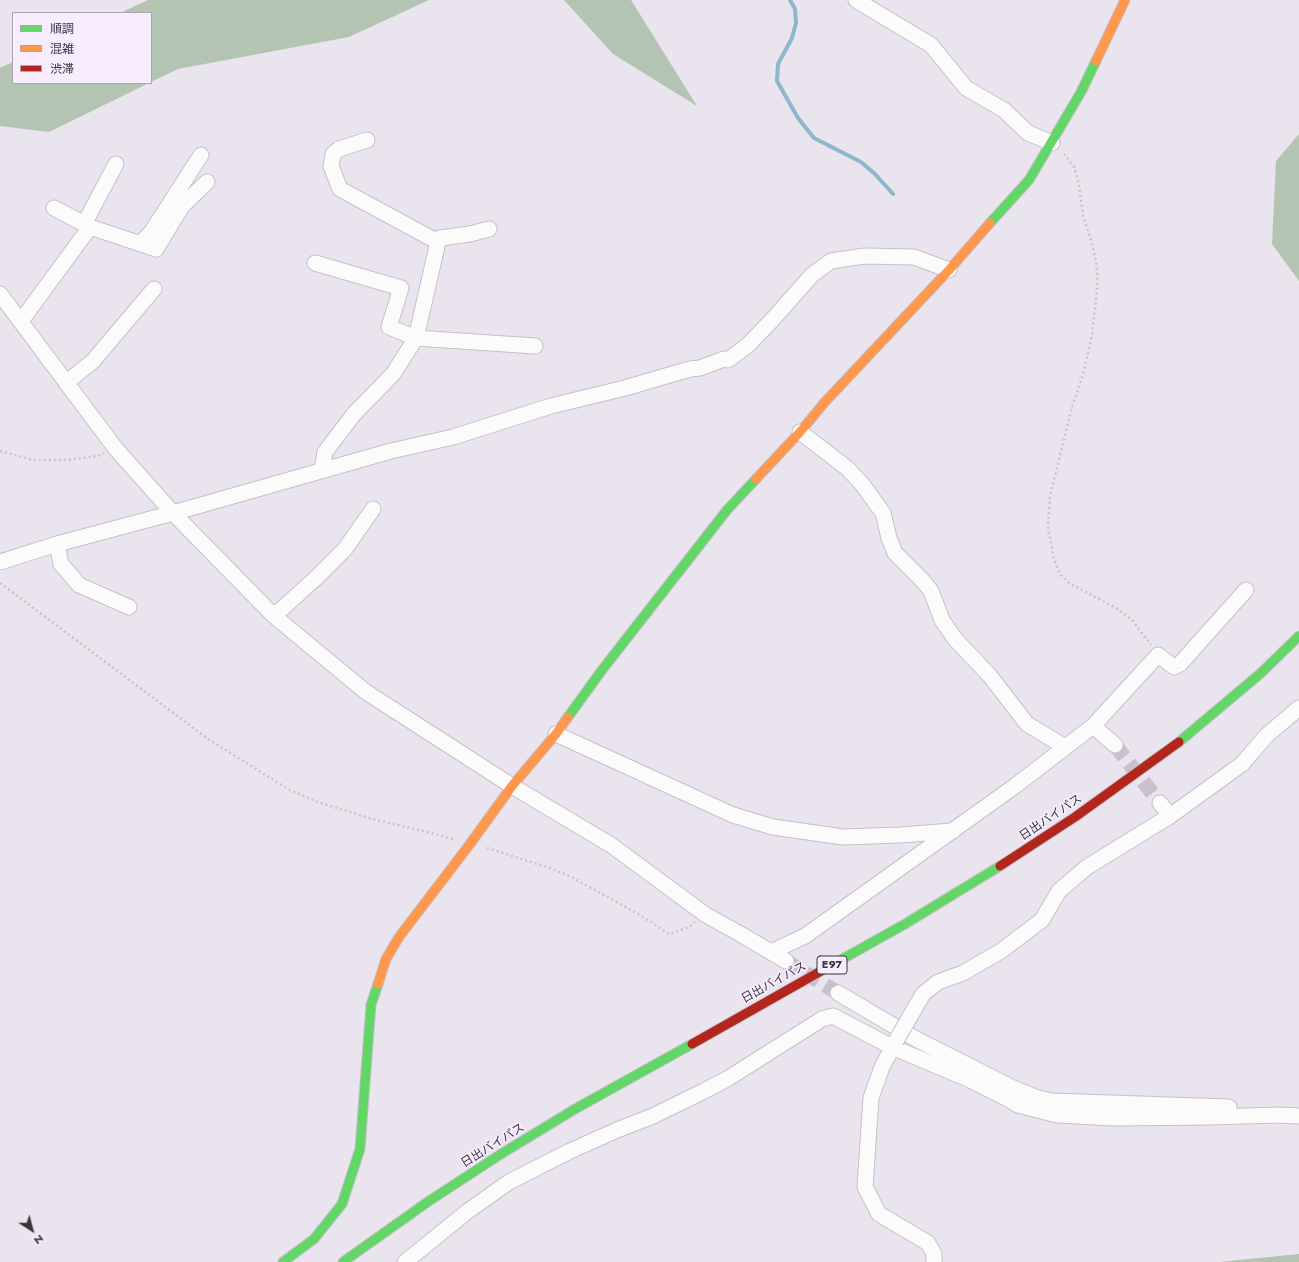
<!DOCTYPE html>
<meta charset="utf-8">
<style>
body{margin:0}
#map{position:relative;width:1299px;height:1262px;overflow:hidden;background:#e9e4ed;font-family:Jost,"Noto Sans JP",sans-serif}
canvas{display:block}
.legend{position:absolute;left:12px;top:12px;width:140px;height:72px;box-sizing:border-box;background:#f7edff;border:1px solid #aba4b1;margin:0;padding:5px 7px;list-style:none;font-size:12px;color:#39363c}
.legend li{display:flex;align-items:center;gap:8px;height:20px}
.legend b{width:20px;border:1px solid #aba4b1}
.north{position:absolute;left:12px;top:1210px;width:40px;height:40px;-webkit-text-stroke:3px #f7edff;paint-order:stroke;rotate:144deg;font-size:11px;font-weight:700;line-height:16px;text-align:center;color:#39363c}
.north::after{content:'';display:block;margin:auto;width:14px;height:18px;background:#39363c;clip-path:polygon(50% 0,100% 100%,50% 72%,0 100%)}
</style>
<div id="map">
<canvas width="1299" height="1262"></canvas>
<ul class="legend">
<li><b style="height:5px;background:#63d668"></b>順調</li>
<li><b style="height:5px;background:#ff974d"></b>混雑</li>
<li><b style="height:5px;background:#b3261e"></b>渋滞</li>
</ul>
<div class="north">N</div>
</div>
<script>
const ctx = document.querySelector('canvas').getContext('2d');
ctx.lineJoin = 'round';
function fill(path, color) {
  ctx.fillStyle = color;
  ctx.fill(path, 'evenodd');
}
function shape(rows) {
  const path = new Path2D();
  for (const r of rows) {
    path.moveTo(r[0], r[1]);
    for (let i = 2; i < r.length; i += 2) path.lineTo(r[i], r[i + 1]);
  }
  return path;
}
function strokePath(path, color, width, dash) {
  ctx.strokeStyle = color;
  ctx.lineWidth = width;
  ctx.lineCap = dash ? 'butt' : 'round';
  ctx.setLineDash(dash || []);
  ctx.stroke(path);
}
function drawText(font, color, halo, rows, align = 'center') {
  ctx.font = font + ' Jost,"Noto Sans JP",sans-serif';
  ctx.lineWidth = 3.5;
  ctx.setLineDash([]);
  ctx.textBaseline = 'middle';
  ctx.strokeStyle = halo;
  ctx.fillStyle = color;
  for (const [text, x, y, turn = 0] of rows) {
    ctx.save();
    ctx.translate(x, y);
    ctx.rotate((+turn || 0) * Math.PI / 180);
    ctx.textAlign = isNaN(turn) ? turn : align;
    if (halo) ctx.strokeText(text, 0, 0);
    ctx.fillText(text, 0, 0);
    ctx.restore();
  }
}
const forest = shape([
 [148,0,429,0,349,37,178,69,151,82,151,13,120,13],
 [564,0,631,0,697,106,613,54],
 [13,62,13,83,149,83,49,132,0,126,0,68],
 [1299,134,1299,281,1272,244,1276,161],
 [1299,1254,1299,1262,1220,1262]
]);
const stream = shape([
 [790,0,795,9,796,23,792,38,778,64,777,81,798,118,814,138,861,162,875,174,893,194]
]);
const streetTunnel = shape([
 [1115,745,1160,803],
 [786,961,838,993]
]);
const path = shape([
 [1064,154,1074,167,1079,184,1083,216,1091,240,1097,266,1097,291,1092,335,1083,375,1072,407,1050,496,1048,527,1054,559,1060,574,1069,583,1116,608,1132,620,1151,645],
 [0,451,33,460,67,460,98,456,104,453],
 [0,583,208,739,288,789,315,801,372,819,423,831,453,839],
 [487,848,550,868,571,877,640,915,669,934,689,927,695,922]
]);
const street = shape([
 [856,0,931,45,966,88,1004,110,1028,133,1052,143],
 [367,140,339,149,333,154,331,166,340,189,438,242,416,338,535,346],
 [54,208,90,227],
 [84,224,116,164],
 [438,242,440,238,470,234,489,229],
 [140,244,152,231,201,155],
 [315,263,401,288,389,327,416,338,393,374,354,414,325,452,322,470],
 [0,294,116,449,173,513,274,616,366,692,512,786,611,845,706,915,742,935,786,961],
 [21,321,90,227,156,249,182,206,207,182],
 [66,383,93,361,154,289],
 [800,432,847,468,862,484,883,513,889,538,895,553,922,580,931,591,942,620,955,639,990,676,1027,724,1065,747],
 [57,544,61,564,79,585,129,607],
 [0,562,57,544,173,513,391,451,453,437,551,406,625,388,690,369,700,368,724,359,728,360,748,345,773,319,812,275,831,261,865,256,914,257,949,270],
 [274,616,316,578,345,549,373,509],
 [1093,726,1115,745],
 [556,734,733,815,773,827,843,837,900,835,953,831],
 [1160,803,1170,816],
 [771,952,805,936,1015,786,1093,726,1158,655,1174,667,1180,664,1246,590],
 [838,993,916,1039,1011,1087,1035,1097,1051,1101,1229,1107],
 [912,1013,923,994,938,982,963,973,1001,951,1042,920,1059,891,1087,867,1170,816,1242,764,1266,736,1299,708],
 [896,1041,882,1067,871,1098,865,1187,879,1214,928,1243,934,1254,934,1262],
 [405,1262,468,1211,509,1182,568,1152,617,1130,653,1116,702,1092,727,1079,822,1019,833,1016,892,1047,968,1079,1006,1098,1018,1105,1057,1115,1113,1118,1212,1117,1279,1115,1299,1116]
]);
const fast = shape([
 [990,223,1029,180,1081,92,1096,61],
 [568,717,602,670,727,510,756,479],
 [1179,742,1261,673,1299,636],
 [821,971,905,924,1000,866],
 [283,1262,314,1239,342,1204,360,1149,371,1005,378,984],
 [343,1262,429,1201,501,1154,575,1109,692,1044]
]);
const slow = shape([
 [1096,61,1125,0],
 [756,479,800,432,824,403,949,270,990,223],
 [378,984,386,959,399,937,470,844,512,786,556,734,568,717]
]);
const jam = shape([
 [1000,866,1075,817,1179,742],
 [692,1044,821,971]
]);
const streetBridge = shape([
 [896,1041,912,1013]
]);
const shields = [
 [832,965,30]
];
const shieldNames = [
 ["E97",832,965]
];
const streetNames = [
 ["日出バイパス",1051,818,-34],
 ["日出バイパス",774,983,-29],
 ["日出バイパス",493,1146,-32]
];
fill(forest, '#b3c4b2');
strokePath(stream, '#8eb7c9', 4);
strokePath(streetTunnel, '#c6c1ca', 15, [15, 8]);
strokePath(street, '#c5c1c8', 17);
strokePath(fast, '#c5c1c8', 11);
strokePath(slow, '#c5c1c8', 11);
strokePath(jam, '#c5c1c8', 11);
strokePath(path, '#c7c5c8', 2.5, [2, 3]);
strokePath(street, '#fcfbfc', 15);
strokePath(fast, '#63d668', 9);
strokePath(slow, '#ff974d', 9);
strokePath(jam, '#b3261e', 9);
strokePath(streetBridge, '#c5c1c8', 17, []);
strokePath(streetBridge, '#fcfbfc', 15);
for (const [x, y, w] of shields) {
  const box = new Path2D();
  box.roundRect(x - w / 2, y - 9, w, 18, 3);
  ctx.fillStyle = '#f7edff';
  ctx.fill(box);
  strokePath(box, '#39363c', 1);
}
drawText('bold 11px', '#39363c', null, shieldNames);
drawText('12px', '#39363c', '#f7edff', streetNames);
</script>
